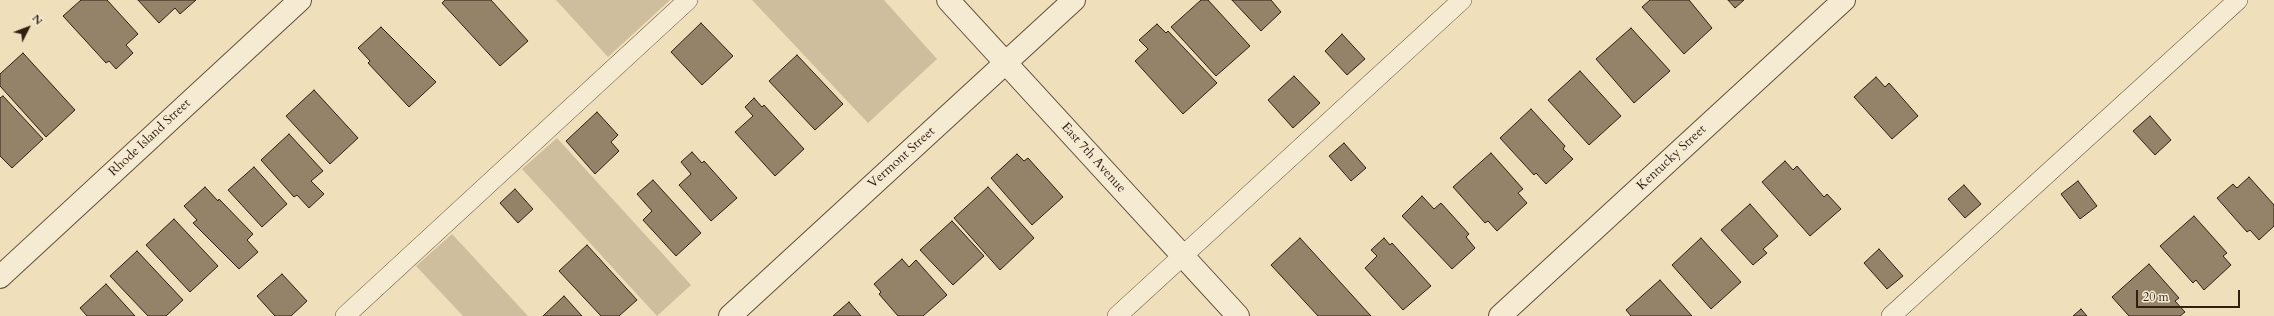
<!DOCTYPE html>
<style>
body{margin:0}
#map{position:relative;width:2274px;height:316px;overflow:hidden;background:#efdfba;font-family:Cardo,serif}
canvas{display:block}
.north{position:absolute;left:8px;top:8px;width:40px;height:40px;-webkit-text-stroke:3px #f5ead2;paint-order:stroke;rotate:48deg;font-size:11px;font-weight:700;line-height:16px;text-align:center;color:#321f12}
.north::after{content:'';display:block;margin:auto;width:14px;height:18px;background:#321f12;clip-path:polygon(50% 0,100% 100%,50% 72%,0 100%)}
.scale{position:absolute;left:2136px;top:290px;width:104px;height:18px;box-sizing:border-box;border:2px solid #321f12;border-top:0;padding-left:5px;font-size:12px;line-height:14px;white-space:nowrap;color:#321f12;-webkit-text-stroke:3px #f5ead2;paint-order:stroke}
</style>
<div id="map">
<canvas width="2274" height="316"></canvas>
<div class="north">N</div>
<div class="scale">20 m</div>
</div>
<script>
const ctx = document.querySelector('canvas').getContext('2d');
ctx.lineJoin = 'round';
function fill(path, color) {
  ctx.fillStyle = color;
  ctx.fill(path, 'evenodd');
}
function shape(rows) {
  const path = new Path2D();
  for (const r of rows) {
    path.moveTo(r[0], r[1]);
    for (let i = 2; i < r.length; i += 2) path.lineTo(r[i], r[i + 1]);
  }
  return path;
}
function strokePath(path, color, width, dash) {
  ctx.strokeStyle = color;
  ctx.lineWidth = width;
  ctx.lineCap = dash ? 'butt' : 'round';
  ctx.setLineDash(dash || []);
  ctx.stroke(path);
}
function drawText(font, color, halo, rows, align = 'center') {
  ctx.font = font + ' Cardo,serif';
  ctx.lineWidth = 3;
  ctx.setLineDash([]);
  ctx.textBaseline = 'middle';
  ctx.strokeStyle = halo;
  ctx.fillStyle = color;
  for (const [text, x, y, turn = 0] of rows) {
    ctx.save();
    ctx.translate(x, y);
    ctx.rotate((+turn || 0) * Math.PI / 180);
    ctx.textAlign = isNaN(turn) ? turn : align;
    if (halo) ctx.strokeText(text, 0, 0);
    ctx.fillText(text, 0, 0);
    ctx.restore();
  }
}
const green = shape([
 [556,0,670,0,608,57],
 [752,0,884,0,937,59,868,123],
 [557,138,691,285,657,316,522,169],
 [452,234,528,316,463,316,416,266]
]);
const building = shape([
 [81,0,107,0,138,34,126,45,133,53,116,69,109,61,106,63,63,16,81,0],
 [138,0,196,0,180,14,175,8,159,23,138,0],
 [445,0,491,0,528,41,500,66,442,3,445,0],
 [1201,0,1208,0,1250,46,1216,76,1171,27,1201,0],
 [1232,0,1271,0,1281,12,1261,31,1232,0],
 [1650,0,1689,0,1712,28,1684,54,1642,7,1650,0],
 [1728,0,1744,0,1735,8,1728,0],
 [701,23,733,56,702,85,671,52,701,23],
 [1157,24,1166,33,1168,31,1217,83,1183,114,1135,61,1148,49,1139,40,1157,24],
 [381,27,436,82,409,107,368,63,370,61,358,48,381,27],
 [1631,28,1670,71,1634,103,1596,59,1631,28],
 [1342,34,1365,59,1347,75,1325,51,1342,34],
 [23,53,75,110,46,137,0,86,0,74,23,53],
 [797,55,843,104,815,130,769,81,797,55],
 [1580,71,1621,116,1589,145,1548,100,1580,71],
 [1294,76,1320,103,1293,128,1268,100,1294,76],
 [1876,77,1885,87,1889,83,1918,116,1892,139,1854,97,1876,77],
 [314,90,358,138,330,164,286,116,314,90],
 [3,96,43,139,12,168,0,156,0,98,3,96],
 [754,98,762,107,764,105,804,149,775,176,735,132,753,116,745,107,754,98],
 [1531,109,1565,146,1563,149,1573,159,1546,184,1536,173,1534,175,1500,138,1531,109],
 [597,112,618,135,611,142,619,151,595,174,566,141,597,112],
 [2150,116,2171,140,2155,155,2133,131,2150,116],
 [289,134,323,171,311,181,324,194,309,208,297,195,294,197,261,160,289,134],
 [1344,143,1366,168,1351,181,1329,156,1344,143],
 [692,152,702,163,704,161,737,198,711,221,679,185,691,174,681,162,692,152],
 [1491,153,1523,189,1518,193,1527,203,1497,231,1488,221,1485,223,1453,187,1491,153],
 [1017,154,1024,161,1028,158,1063,197,1032,225,991,178,1017,154],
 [1785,161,1793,170,1797,166,1824,197,1827,194,1841,209,1810,236,1762,182,1785,161],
 [254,167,287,204,262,227,228,190,254,167],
 [2249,177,2274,205,2274,226,2259,240,2250,230,2247,232,2217,198,2233,184,2237,188,2249,177],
 [653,180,701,233,676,256,643,220,652,211,637,194,653,180],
 [2078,181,2097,206,2080,219,2061,194,2078,181],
 [1964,185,1981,204,1965,218,1948,199,1964,185],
 [205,187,218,201,219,199,253,234,247,240,258,252,239,269,193,223,197,220,184,206,205,187],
 [988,187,1034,238,1000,270,954,218,988,187],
 [515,189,533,209,518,223,500,203,515,189],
 [1422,196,1434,209,1441,203,1469,234,1466,237,1475,248,1452,269,1402,216,1422,196],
 [1750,204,1778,236,1763,249,1767,253,1753,265,1721,230,1750,204],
 [2194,216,2227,253,2223,256,2231,265,2204,290,2196,280,2193,283,2160,246,2194,216],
 [174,219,218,266,190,292,146,245,174,219],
 [952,221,984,256,953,285,920,250,952,221],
 [1300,238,1371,316,1318,316,1271,265,1300,238],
 [1384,238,1390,245,1392,243,1431,286,1403,310,1365,268,1377,256,1371,250,1384,238],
 [1701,238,1741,282,1711,309,1672,265,1701,238],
 [587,245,637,300,619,316,601,316,559,271,587,245],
 [1879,249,1903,276,1887,289,1864,263,1879,249],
 [137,251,183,300,166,316,148,316,110,276,137,251],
 [902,259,909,267,916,260,947,295,923,316,898,316,879,294,881,292,874,284,902,259],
 [2149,264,2179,298,2175,301,2185,312,2180,316,2129,316,2112,297,2149,264],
 [282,274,307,301,291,316,275,316,257,296,282,274],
 [1660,280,1692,316,1631,316,1626,310,1660,280],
 [106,284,135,316,87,316,80,308,106,284],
 [564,296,582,316,543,316,564,296],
 [849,302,861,316,833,316,849,302],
 [2081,309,2087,316,2073,316,2081,309]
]);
const lane = shape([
 [345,316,688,0],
 [1117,316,1462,0],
 [1891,316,2238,0]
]);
const street = shape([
 [948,0,1238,316],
 [0,277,300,0],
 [730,316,1074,0],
 [1500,316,1844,0]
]);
const streetNames = [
 ["Rhode Island Street",150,138,-43],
 ["Vermont Street",902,158,-42],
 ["East 7th Avenue",1093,158,48],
 ["Kentucky Street",1672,158,-43]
];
fill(green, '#cfbe9d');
fill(building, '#948369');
strokePath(building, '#321f12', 1);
strokePath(lane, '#614f3c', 20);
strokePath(street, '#614f3c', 24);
strokePath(lane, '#f5ead2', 19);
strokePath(street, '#f5ead2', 22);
drawText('13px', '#321f12', '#f5ead2', streetNames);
</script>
